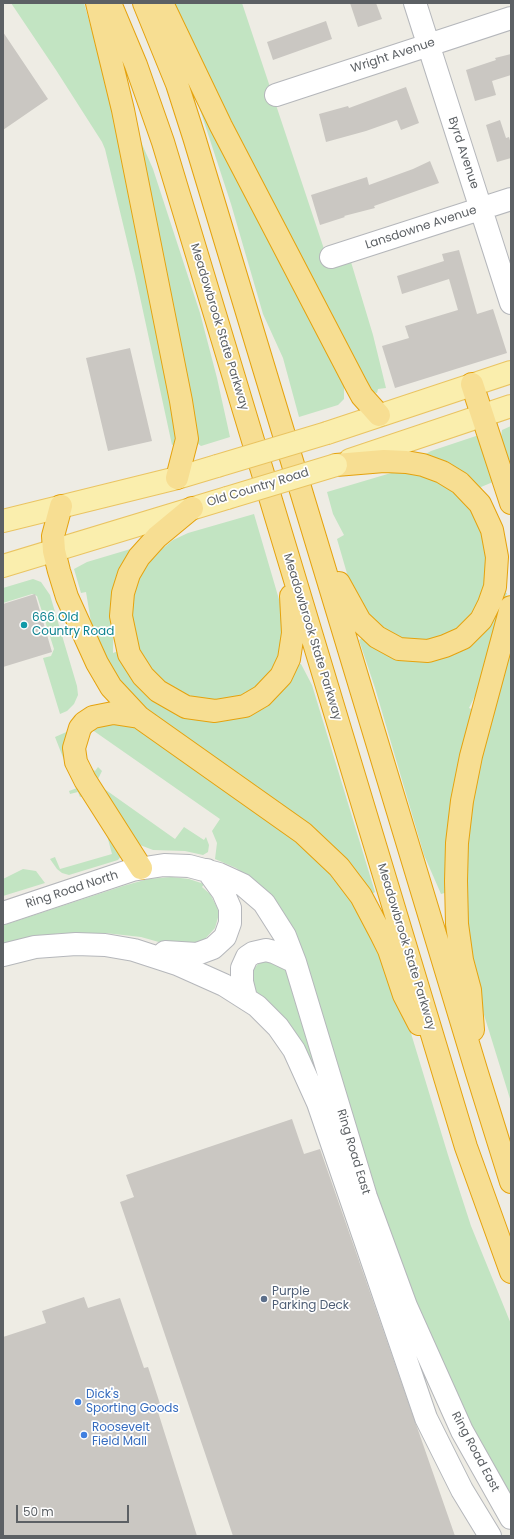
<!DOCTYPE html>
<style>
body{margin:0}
#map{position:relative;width:514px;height:1539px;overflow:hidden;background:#eeece4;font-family:Poppins,sans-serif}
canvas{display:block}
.frame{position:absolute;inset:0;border:4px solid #5c6064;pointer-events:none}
.scale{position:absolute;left:16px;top:1505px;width:113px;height:18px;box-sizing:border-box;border:2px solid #5c6064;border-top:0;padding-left:5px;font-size:12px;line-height:14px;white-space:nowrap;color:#5c6064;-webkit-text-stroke:3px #fff;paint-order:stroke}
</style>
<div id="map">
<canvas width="514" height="1539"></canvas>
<div class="frame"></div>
<div class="scale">50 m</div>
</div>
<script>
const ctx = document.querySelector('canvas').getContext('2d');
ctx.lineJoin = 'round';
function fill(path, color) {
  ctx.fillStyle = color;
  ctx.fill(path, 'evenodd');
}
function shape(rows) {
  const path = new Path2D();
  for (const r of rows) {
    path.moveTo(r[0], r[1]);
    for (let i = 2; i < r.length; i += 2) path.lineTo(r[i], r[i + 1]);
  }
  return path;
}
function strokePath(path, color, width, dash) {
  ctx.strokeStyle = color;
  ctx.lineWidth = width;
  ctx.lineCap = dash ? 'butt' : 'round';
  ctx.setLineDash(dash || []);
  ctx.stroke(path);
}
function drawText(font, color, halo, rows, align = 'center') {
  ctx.font = font + ' Poppins,sans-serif';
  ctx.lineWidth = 3.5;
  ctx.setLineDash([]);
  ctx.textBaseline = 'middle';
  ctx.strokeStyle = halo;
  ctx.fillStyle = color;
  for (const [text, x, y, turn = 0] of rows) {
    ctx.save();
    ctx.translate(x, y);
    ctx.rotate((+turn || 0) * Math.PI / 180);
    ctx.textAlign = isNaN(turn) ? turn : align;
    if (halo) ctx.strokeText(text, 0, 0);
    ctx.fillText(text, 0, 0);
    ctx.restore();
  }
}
const green = shape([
 [11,3,84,3,112,101,181,433,178,443,172,445,135,274,105,149,102,142,56,70],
 [169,3,242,3,330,267,351,262,373,335,386,388,378,389,377,393,371,392],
 [187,70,344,380,344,399,338,405,299,417,283,358,263,314,231,204],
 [134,126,153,169,200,313,217,378,230,437,201,446,197,443],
 [511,426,511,471,501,437,502,430],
 [479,435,493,482,481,487,484,499,422,456,431,451],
 [416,467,460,491,484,531,488,563,484,591,472,616,451,633,429,642,397,638,374,625,355,601,337,539,344,535,333,514,327,492,391,473,413,473],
 [254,514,283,613,286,632,280,654,270,674,250,693,228,701,202,701,176,692,141,662,128,597,146,555,153,559,162,549,173,540,188,533],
 [134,548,114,600,113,653,121,650,136,678,228,715,292,665,301,664,312,685,375,892,372,894,143,708,121,686,93,634,86,592,81,593,74,569,87,562],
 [33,579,41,582,50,595,77,686,78,695,74,704,67,711,60,714,43,658,51,656,54,649,37,596,32,594,3,603,3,588],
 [501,592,507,593,498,629,478,690,469,708,474,710,448,892,441,894,424,855,375,688,359,640,366,635,445,653],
 [511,634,511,1102,472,976,461,886,472,784],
 [122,717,274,819,351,892,396,984,448,1155,471,1226,511,1324,511,1502,445,1378,393,1254,300,952,281,909,260,885,236,868,215,859,217,843,212,831,220,819,91,729],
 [71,730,86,795,80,797,78,792,70,794,69,791,77,788,71,778,55,737],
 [83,755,87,758,84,763,95,771,98,767,102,771,96,783,175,839,184,827,204,840,206,837,209,845,208,852,203,855,185,851,153,850,140,845,115,817,81,759],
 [105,828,122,855,118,860,69,875,62,873,57,869,50,859,55,857,60,869,112,854],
 [23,869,36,871,45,883,3,896,3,879],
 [171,877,189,879,204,884,202,887,210,894,217,907,219,914,215,928,204,940,196,943,166,944,141,937,105,933,62,933,20,939,3,944,4,925,123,886,148,879],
 [269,959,286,966,328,1096,251,986,253,970,258,964]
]);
const building = shape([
 [350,3,376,3,382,19,358,27],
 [326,21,332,39,273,60,267,42],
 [3,32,48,99,3,130],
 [511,54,511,75,492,81,496,95,475,101,466,70,496,60,495,58],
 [406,87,419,123,401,130,397,120,366,131,326,142,319,114,348,106,349,108],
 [500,120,506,138,509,137,511,144,511,158,497,162,486,125],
 [430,161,439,183,374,206,375,208,344,216,345,217,320,225,311,195,367,177,369,185,413,169],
 [459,250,477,314,493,309,507,353,395,388,382,346,409,338,405,326,458,310,449,279,402,294,397,276,444,261,442,254],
 [130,348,152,441,108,451,86,358],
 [35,594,52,652,3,667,3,604],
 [292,1119,304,1154,320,1149,455,1536,233,1536,120,1202,134,1197,126,1175],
 [84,1297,88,1308,120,1298,144,1368,148,1367,162,1410,158,1412,197,1536,3,1536,3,1337,46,1323,42,1311]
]);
const minor = shape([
 [415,3,511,303],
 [276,95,511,18],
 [331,257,511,199],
 [3,913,132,870,164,865,189,866,219,874,243,885,264,903,285,936,295,962,366,1197,406,1306,462,1431,511,1518],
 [165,952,197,954,213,948,225,937,230,923,230,908,223,892,207,870],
 [3,955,35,947,76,944,105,945,134,950,177,964,224,985,257,1006,278,1027,294,1050,318,1103,426,1418,462,1490,490,1536],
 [246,998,242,982,242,968,247,957,253,953,266,950,274,952,295,962]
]);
const major = shape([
 [327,433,511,372],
 [350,460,511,406],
 [3,521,177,478,217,466],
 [3,566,227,498]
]);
const highway = shape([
 [97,3,123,110,181,401,187,439,177,478],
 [110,3,136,65,163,142,466,1147,511,1272],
 [144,3,177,84,194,137,477,1073,511,1182],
 [162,3,221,126,356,385,362,396,379,415],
 [472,384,511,503],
 [336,465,384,461,406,462,423,465,442,472,460,483,480,504,492,530,497,557,495,587,489,604,481,620,463,638,445,646,428,651,399,649,377,637,360,621,339,583],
 [61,506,53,536,54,551,59,571,67,597,97,663,111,687,139,717,303,833,339,867,361,896,381,934,389,950,404,995,419,1024],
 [192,508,157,537,139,557,129,574,123,593,121,616,129,654,143,676,158,691,186,707,215,711,245,706,262,696,281,676,289,659,293,633,291,596],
 [139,717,113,713,93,717,84,723,80,728,74,748,76,762,85,780,141,868],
 [473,1030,470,990,462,960,457,924,456,881,457,843,462,801,471,756,511,607]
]);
const majorBridge = shape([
 [217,466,327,433],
 [227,498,336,465]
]);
const markers = [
 [24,625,4,"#0f9aa8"],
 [264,1299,4,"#5c6f8a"],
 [78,1402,4,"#3f7fe0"],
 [84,1435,4,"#3f7fe0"]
];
const streetNames = [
 ["Wright Avenue",393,56,-18],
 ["Byrd Avenue",463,153,72],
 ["Lansdowne Avenue",421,228,-18],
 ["Meadowbrook State Parkway",219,327,73],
 ["Old Country Road",258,488,-17],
 ["Meadowbrook State Parkway",312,637,73],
 ["Ring Road North",72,890,-18],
 ["Meadowbrook State Parkway",406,947,73],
 ["Ring Road East",353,1152,73],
 ["Ring Road East",475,1452,62]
];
const cultureNames = [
 ["666 Old",32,618],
 ["Country Road",32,632]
];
const serviceNames = [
 ["Purple",272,1292],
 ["Parking Deck",272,1306]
];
const shopNames = [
 ["Dick's",86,1395],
 ["Sporting Goods",86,1409],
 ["Roosevelt",92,1428],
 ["Field Mall",92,1442]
];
fill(green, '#c2e4c2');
fill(building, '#cac7c2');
strokePath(minor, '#b5b7bb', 24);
strokePath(major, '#eac462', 24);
strokePath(highway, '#e5a20d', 24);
strokePath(minor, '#fff', 22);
strokePath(major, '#faeead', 22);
strokePath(highway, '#f7de92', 22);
strokePath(majorBridge, '#eac462', 24, []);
strokePath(majorBridge, '#faeead', 22);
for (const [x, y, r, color] of markers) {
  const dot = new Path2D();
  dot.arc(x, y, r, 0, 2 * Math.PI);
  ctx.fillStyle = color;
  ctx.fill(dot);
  strokePath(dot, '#fff', 1.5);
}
drawText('12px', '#5c6064', '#fff', streetNames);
drawText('12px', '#0d838f', '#fff', cultureNames, 'left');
drawText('12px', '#4e5e75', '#fff', serviceNames, 'left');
drawText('12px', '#366cbe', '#fff', shopNames, 'left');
</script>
